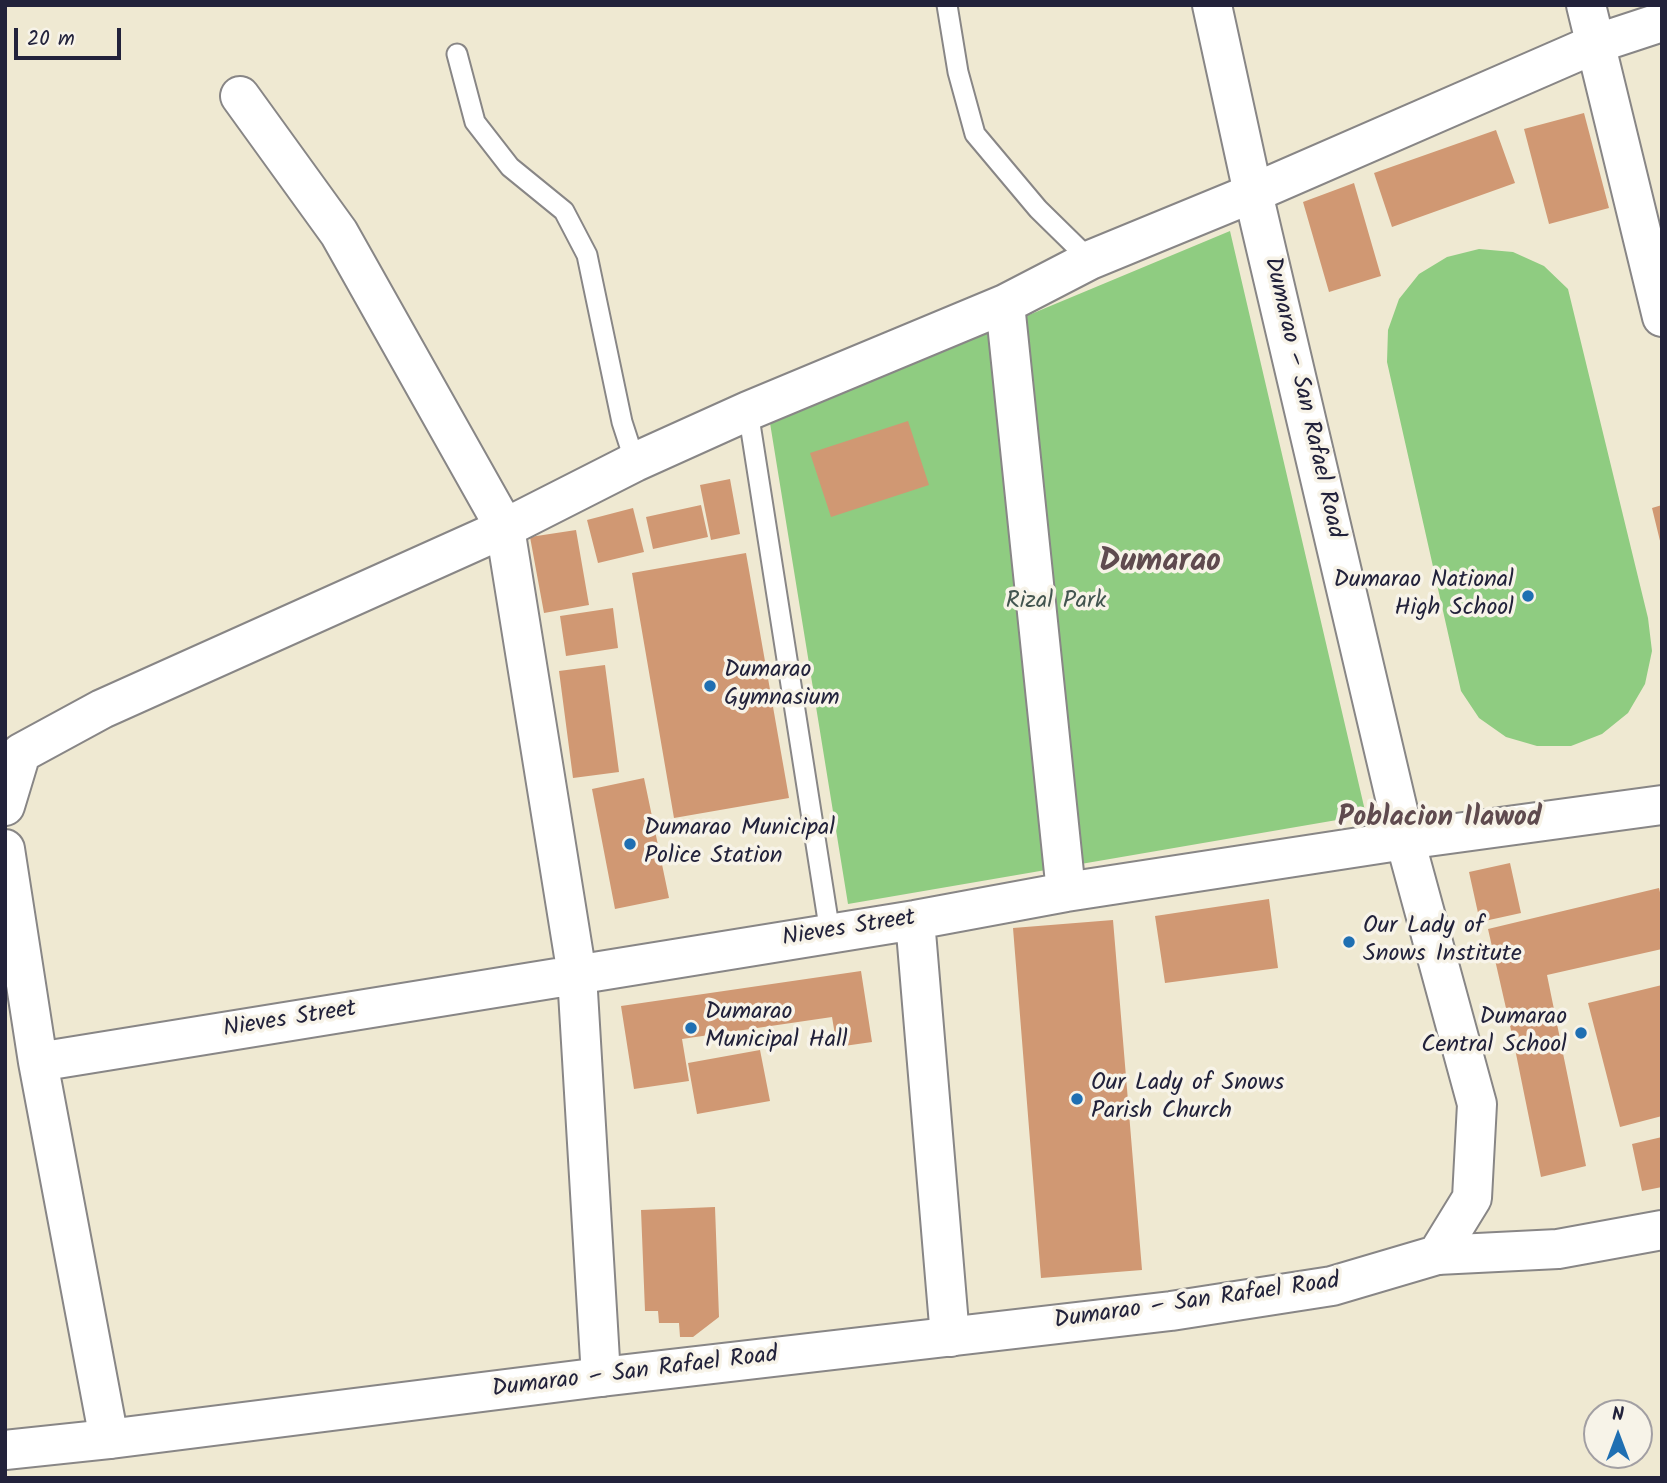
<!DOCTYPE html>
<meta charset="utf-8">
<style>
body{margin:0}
#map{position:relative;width:1667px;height:1483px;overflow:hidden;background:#efe9d2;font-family:Kalam,sans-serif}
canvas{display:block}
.frame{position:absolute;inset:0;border:7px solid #22223b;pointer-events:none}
.north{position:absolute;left:1583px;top:1399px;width:70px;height:70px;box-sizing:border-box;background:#f7f3e8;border:2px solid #a29fa3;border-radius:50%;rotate:0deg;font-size:19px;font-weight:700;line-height:28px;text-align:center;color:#22223b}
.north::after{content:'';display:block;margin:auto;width:24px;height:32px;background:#1f6fb2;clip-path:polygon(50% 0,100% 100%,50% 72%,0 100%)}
.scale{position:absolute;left:14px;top:28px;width:107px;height:32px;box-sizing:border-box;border:4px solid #22223b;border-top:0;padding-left:9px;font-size:21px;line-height:24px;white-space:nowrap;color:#22223b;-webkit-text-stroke:5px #f7f3e8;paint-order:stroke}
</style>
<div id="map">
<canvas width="1667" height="1483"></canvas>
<div class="frame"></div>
<div class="north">N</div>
<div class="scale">20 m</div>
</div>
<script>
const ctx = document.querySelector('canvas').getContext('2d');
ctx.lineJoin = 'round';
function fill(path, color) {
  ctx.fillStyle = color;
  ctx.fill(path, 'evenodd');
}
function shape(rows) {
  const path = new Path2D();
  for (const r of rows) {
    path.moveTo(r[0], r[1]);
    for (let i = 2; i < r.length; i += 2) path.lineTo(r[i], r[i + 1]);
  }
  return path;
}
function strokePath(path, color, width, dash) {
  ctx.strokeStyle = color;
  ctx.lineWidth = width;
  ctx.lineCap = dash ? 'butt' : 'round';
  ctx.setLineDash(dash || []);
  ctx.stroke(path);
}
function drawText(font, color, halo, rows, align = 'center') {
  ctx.font = font + ' Kalam,sans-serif';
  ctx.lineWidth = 7;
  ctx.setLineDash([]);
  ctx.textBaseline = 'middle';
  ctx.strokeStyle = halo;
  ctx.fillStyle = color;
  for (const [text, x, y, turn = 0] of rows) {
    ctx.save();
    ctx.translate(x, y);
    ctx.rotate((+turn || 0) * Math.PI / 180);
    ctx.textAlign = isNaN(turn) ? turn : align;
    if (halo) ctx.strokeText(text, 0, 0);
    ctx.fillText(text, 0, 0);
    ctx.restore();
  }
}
const green = shape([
 [1230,231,1366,815,848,904,770,423],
 [1479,249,1513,252,1544,266,1568,289,1648,618,1652,651,1645,684,1628,713,1602,734,1571,746,1537,746,1506,737,1479,718,1461,691,1387,362,1388,330,1399,299,1419,274,1447,257]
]);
const building = shape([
 [1584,113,1609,208,1549,224,1524,129],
 [1496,130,1515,183,1392,227,1374,173],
 [1354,183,1381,276,1329,292,1303,202],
 [908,421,929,485,831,517,810,453],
 [730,479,740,534,711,540,700,485],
 [701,505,708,537,653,549,646,517],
 [1662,505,1662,545,1661,545,1652,508],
 [633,508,644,552,598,563,587,520],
 [576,530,589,605,544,613,530,537],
 [746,553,789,798,674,818,632,573],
 [613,608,618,648,566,656,560,616],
 [605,665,619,772,573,778,559,671],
 [644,778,669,898,615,909,592,789],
 [1510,863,1521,913,1480,922,1469,872],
 [1659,888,1662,901,1662,949,1547,975,1586,1166,1541,1177,1513,1039,1488,929],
 [1269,899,1278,968,1165,983,1155,916],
 [1113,920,1142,1270,1041,1278,1013,928],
 [861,971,872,1042,837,1047,832,1017,682,1039,689,1081,634,1089,621,1006],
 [1662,985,1662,1116,1620,1127,1588,1003],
 [760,1050,770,1101,697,1114,688,1063],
 [1662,1137,1662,1187,1642,1191,1632,1144],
 [715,1207,719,1317,693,1337,680,1337,679,1323,659,1323,658,1311,645,1311,641,1210]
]);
const lane = shape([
 [947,5,958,72,975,134,1038,209,1090,260],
 [457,54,475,122,510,167,564,211,587,255,622,422,635,462],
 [748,411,830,933]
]);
const street = shape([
 [1586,5,1662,317],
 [240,96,339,233,505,528,577,975,601,1377],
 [1005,304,1066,892],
 [5,806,21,753,102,709,505,528,635,462,748,411,1005,304,1090,260,1253,193,1595,44,1662,22],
 [5,849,38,1062,109,1439],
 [915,920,950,1337],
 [38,1062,915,920,1066,892,1405,840,1662,805],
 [1437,1255,1558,1249,1662,1230]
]);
const secondary = shape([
 [5,1450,109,1439,601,1377,1171,1311,1332,1286,1437,1255,1472,1198,1477,1104,1405,840,1253,193,1212,5]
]);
const markers = [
 [1528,596,7,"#1f6fb2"],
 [710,686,7,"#1f6fb2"],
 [630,844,7,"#1f6fb2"],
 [1349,942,7,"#1f6fb2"],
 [691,1028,7,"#1f6fb2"],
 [1581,1033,7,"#1f6fb2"],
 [1077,1099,7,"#1f6fb2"]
];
const streetNames = [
 ["Dumarao – San Rafael Road",1302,398,77],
 ["Nieves Street",849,930,-9],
 ["Nieves Street",290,1021,-9],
 ["Dumarao – San Rafael Road",1197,1303,-8],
 ["Dumarao – San Rafael Road",635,1374,-7]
];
const poiNames = [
 ["Dumarao National",1514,582,"right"],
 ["High School",1514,610,"right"],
 ["Dumarao",724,672],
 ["Gymnasium",724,700],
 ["Dumarao Municipal",644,830],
 ["Police Station",644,858],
 ["Our Lady of",1363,928],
 ["Snows Institute",1363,956],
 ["Dumarao",705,1014],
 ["Municipal Hall",705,1042],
 ["Dumarao",1567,1019,"right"],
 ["Central School",1567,1047,"right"],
 ["Our Lady of Snows",1091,1085],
 ["Parish Church",1091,1113]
];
const parkNames = [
 ["Rizal Park",1056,603]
];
const quarterNames = [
 ["Poblacion Ilawod",1440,820]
];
const districtNames = [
 ["Dumarao",1160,565]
];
fill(green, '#8fcc81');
fill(building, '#d09873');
strokePath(lane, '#888686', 23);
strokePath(street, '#888686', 42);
strokePath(secondary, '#888686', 42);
strokePath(lane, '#fff', 19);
strokePath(street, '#fff', 38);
strokePath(secondary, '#fff', 38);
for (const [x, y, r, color] of markers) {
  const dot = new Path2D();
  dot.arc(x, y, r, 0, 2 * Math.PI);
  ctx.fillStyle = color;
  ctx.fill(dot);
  strokePath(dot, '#f7f3e8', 2.5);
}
drawText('24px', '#22223b', '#f7f3e8', streetNames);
drawText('24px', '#22223b', '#f7f3e8', poiNames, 'left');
drawText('24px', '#435550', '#f7f3e8', parkNames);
drawText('bold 28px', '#5f4b4f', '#f7f3e8', quarterNames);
drawText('bold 32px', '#5f4b4f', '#f7f3e8', districtNames);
</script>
